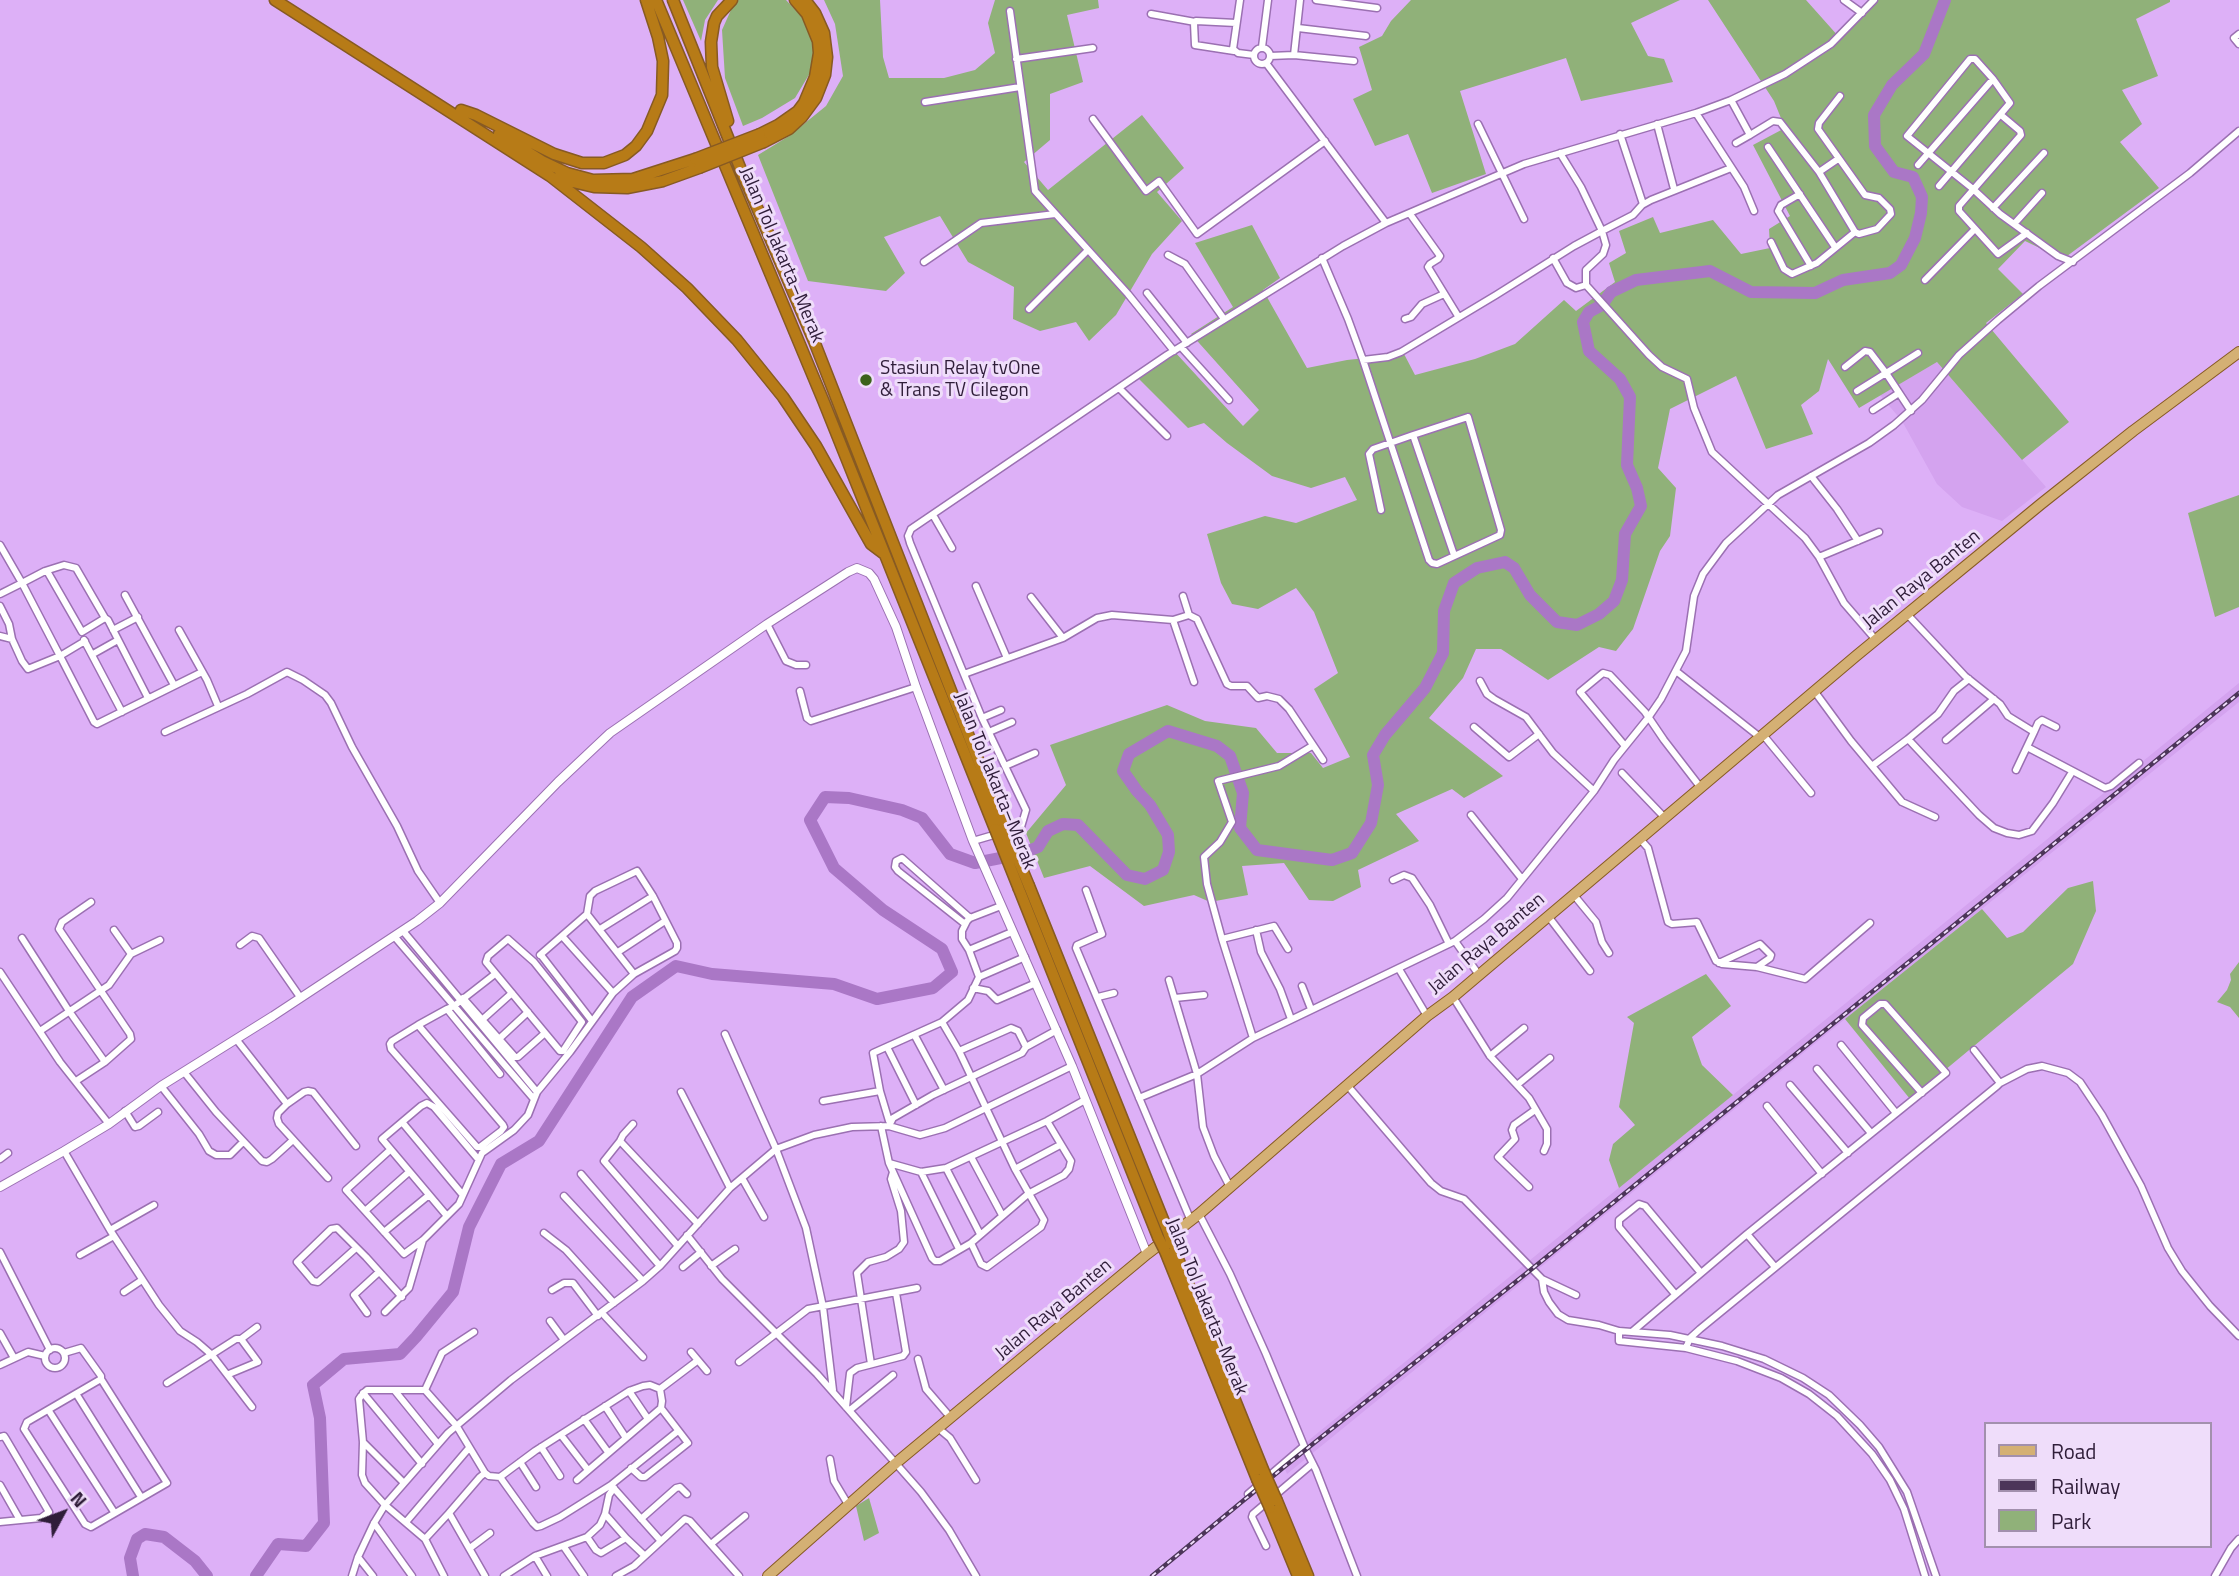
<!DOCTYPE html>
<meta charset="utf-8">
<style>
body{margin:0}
#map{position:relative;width:2239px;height:1576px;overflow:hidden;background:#ddb0f7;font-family:"Titillium Web",sans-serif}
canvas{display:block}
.legend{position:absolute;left:1984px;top:1422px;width:228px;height:126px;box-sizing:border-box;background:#efddfa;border:2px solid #a290ad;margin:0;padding:9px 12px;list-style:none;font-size:21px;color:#2f1d39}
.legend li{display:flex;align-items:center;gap:14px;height:35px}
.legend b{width:35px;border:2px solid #a290ad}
.north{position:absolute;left:28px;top:1478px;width:70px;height:70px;-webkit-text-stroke:5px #efddfa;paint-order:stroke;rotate:49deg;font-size:19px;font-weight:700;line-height:28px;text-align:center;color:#2f1d39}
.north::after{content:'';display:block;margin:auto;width:24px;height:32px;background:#2f1d39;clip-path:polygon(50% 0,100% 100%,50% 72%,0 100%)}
</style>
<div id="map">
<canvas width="2239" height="1576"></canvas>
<ul class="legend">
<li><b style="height:9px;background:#d4b074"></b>Road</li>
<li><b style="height:9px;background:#4c3559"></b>Railway</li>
<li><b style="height:19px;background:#90b179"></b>Park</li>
</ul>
<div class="north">N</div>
</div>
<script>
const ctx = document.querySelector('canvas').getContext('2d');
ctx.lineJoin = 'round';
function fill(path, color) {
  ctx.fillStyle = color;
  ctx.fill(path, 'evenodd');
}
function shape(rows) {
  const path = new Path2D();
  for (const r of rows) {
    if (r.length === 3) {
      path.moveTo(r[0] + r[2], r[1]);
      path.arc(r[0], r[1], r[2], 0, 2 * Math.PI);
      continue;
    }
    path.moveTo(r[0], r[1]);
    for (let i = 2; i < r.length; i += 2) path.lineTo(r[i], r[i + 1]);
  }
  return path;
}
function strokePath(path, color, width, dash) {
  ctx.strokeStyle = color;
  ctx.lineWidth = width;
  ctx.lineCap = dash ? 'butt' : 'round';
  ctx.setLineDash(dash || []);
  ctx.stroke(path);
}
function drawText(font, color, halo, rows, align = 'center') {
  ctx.font = font + ' "Titillium Web",sans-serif';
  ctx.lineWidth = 6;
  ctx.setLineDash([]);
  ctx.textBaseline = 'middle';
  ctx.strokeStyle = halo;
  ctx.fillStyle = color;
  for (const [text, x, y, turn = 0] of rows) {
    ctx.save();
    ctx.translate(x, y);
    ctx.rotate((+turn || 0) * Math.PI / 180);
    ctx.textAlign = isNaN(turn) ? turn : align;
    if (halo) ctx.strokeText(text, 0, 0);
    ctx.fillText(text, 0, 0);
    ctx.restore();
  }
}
const built = shape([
 [1937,362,2046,487,2002,521,1962,507,1937,484,1902,421,1880,395],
 [2239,683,2239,702,1845,1019,1287,1474,1282,1462]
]);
const green = shape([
 [683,0,718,0,705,20,701,41],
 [739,0,786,0,805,20,816,50,810,73,795,98,762,118,743,126,725,78,722,30,735,1],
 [824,0,880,0,883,57,889,78,944,78,975,70,995,53,988,23,995,0,1098,0,1099,8,1067,15,1083,82,1050,94,1050,140,1024,162,1048,190,1142,115,1184,168,1157,192,1182,221,1152,254,1116,315,1089,341,1076,322,1040,331,1013,319,1014,287,968,262,940,216,884,237,905,273,886,291,808,281,758,155,789,136,826,106,843,76,835,24],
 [1411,0,1680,0,1631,23,1648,56,1664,59,1673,82,1581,101,1566,58,1460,91,1486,174,1432,193,1408,134,1375,146,1353,99,1372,90,1359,47,1382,36,1391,21],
 [1708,0,1806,0,1839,37,1877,0,2170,0,2170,2,2136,19,2158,76,2122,90,2142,124,2120,142,2159,188,2063,259,2025,241,1998,269,2023,294,1986,323,2069,422,2022,460,1937,362,1859,408,1828,359,1819,391,1801,405,1813,434,1766,449,1736,376,1670,409,1658,468,1676,488,1670,536,1660,551,1633,629,1616,651,1599,647,1548,680,1501,649,1476,649,1463,678,1429,718,1503,776,1464,798,1452,789,1396,814,1419,841,1358,870,1361,887,1333,901,1309,900,1284,863,1242,866,1248,895,1210,902,1194,895,1144,906,1090,866,1044,878,1026,833,1066,785,1050,745,1167,705,1205,721,1256,728,1277,753,1311,753,1323,768,1350,757,1314,689,1338,673,1314,612,1296,588,1258,609,1232,604,1221,583,1207,534,1265,516,1296,523,1357,500,1345,477,1311,488,1272,476,1227,443,1204,423,1188,428,1134,374,1174,351,1243,426,1259,410,1191,334,1233,307,1195,243,1252,225,1280,278,1263,290,1307,368,1347,360,1404,354,1415,375,1475,359,1515,344,1564,300,1576,311,1615,282,1609,263,1626,253,1619,231,1653,217,1660,233,1713,220,1741,254,1770,248,1769,229,1790,216,1753,145,1785,128,1774,101],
 [2239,495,2239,607,2215,617,2188,513],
 [2093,881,2096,911,2073,964,1910,1099,1845,1019,1982,909,2007,938,2023,932,2068,888],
 [2239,962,2239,1018,2230,1007,2217,1002,2227,990,2231,980,2230,974],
 [1706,974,1731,1006,1692,1037,1702,1065,1733,1095,1619,1188,1609,1160,1613,1144,1635,1125,1619,1107,1634,1023,1627,1017],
 [869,1498,879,1533,864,1541,856,1506]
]);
const river = shape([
 [133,1576,130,1558,137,1539,145,1534,164,1537,195,1561,207,1576],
 [256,1576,278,1544,306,1546,324,1523,320,1418,313,1385,344,1359,400,1354,416,1337,453,1292,469,1227,501,1164,539,1141,632,997,676,966,712,974,834,984,877,999,933,988,952,972,942,949,883,910,834,868,810,820,825,797,849,798,902,810,922,818,950,854,975,863,1021,854,1038,847,1048,831,1063,824,1078,825,1127,875,1145,879,1163,870,1169,852,1168,835,1150,805,1137,791,1123,771,1129,754,1168,731,1217,746,1230,756,1243,793,1240,828,1257,850,1332,860,1352,853,1371,823,1378,785,1373,755,1385,735,1425,688,1443,653,1444,611,1454,583,1477,568,1505,562,1514,568,1530,595,1557,622,1577,625,1599,614,1614,601,1622,580,1625,534,1641,506,1637,488,1627,465,1630,397,1620,379,1589,351,1583,322,1589,312,1602,305,1611,292,1636,280,1710,271,1751,292,1815,293,1843,280,1890,273,1901,265,1915,238,1921,213,1922,197,1913,177,1894,172,1875,146,1874,115,1892,85,1924,54,1945,0]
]);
const minor = shape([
 [1240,0,1233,49,1238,53,1254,55],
 [1316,0,1377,8],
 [1844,0,1862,13],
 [1010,11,1035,191,1128,294,1174,351],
 [1151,14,1195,22],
 [1298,28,1366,36],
 [2239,34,2234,38,2239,44],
 [1262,47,1268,0],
 [1262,56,8],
 [1234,51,1195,45,1194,23,1196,21,1236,23],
 [1294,55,1354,61],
 [1270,56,1294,55,1300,0],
 [1016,59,1093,48],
 [1266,63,1386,223],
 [1993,79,1975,59,1970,59,1907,136,1973,189,2000,214,2058,256,2073,262],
 [1731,100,1750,135,1773,121,1780,122,1819,172,1855,232],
 [925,102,1020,87],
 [1696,113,1744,187,1754,211],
 [2001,115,2020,131,2021,135,1959,206,1959,211,1998,254,2027,233],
 [1093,119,1146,191,1159,181,1197,234,1325,141],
 [1478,124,1524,219],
 [1657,124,1674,189],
 [1620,134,1643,204],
 [1736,143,1750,135],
 [1768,147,1835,247],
 [1918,165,1993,79,2010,103,1939,186],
 [1819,172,1838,159],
 [1800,194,1781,205,1778,211,1811,266],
 [1993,208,2044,153],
 [1410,214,1440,256,1438,259,1430,264,1428,267,1458,316],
 [2015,223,2042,193],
 [1771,242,1784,269,1792,274,1817,263,1855,232,1859,234,1877,229,1891,214,1890,209,1879,198,1865,195,1818,129,1819,123,1840,96],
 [1168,255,1185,264,1224,319],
 [1322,258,1348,319,1363,360,1429,560,1432,563,1437,564,1500,535,1501,530,1468,417,1413,435],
 [1553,258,1567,283,1576,288,1586,285,1649,355,1662,367,1687,379,1694,408,1712,452,1805,538,1819,557,1844,603,1876,640],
 [924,262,981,223,1055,214],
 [1925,280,1974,230],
 [1586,285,1586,270,1603,254,1606,245,1602,231,1633,215,1642,205,1651,200,1731,168],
 [1147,293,1187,343],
 [1029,309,1088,250],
 [1405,319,1411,317,1422,304,1444,294],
 [1181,347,1229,400],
 [1363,360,1388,357,1401,352,1496,295,1574,246,1602,231,1581,187,1560,153],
 [1845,367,1865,351,1870,352,1886,373,1857,391],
 [1119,388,1167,436],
 [1873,410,1899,393],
 [1911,411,1886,373,1918,353],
 [1811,476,1837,509,1858,541],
 [1381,510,1369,454,1373,449,1413,435,1454,555],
 [933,515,952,548],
 [0,545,22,583,45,571,64,565,76,568,105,618],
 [1819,557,1879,532],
 [47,571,82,632,105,618,108,620,148,698],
 [976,586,1007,658],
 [0,594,22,583,60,656,85,641],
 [125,595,174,685],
 [1031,597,1063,638],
 [0,606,9,624,12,639],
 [1907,614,1965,676,2000,704,2008,716,2034,732,2016,770],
 [1189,615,1197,619,1227,684,1231,686,1247,686,1258,698,1267,696,1279,699,1289,709,1323,760],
 [1173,620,1189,615,1183,596],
 [767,624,786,661,796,665,806,665],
 [113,630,138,617],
 [179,630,207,680,218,706],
 [0,636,12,639,22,661,28,669,60,656,94,722,97,724,202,672],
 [84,640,122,712],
 [93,654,118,640],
 [1676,671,1761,738],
 [964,674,1063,638,1097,618,1112,615,1173,620,1194,682],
 [1480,681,1487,694,1494,699,1526,717,1553,753,1594,791],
 [800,691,807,718,811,721,916,687],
 [1815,692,1851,741,1902,802,1935,817],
 [982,718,1001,710],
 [1474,727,1509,757,1539,734],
 [165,732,247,694,287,672,303,680,325,695,331,703,352,747,397,826,418,871,440,903],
 [989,732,1012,722],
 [2034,732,2038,723,2042,720,2056,727],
 [1764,736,1811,793],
 [1908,739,1938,714,1954,691,1969,679],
 [1946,740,1994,699],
 [1625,746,1580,692,1603,673,1610,675,1645,712,1664,740,1701,788],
 [2027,747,2105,788,2111,786,2139,763],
 [1005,766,1035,753],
 [1872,766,1908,739,1979,815,1994,828,2007,833,2019,835,2032,831,2053,803,2072,772],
 [1622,773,1665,818],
 [1471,815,1522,879],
 [1640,839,1648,848,1668,922,1672,924,1697,922,1716,961,1722,964,1757,967,1805,979,1870,923],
 [973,841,1021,827,1026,810,982,718,910,543,908,536,911,529,1167,355,1343,246,1386,223,1524,164,1696,113,1731,100,1785,74,1831,44,1874,0],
 [1393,880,1404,875,1412,878,1430,905,1449,944],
 [1086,890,1102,934,1077,945,1076,948,1191,1221],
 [1573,894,1596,922,1602,942,1609,953],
 [1548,916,1590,971],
 [965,924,898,871,895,867,896,861,902,858,970,918],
 [600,929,653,896],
 [114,930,131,954],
 [1256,930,1261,952,1280,989,1291,1019],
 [403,931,537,1092],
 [394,936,533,1098],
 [562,936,613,993],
 [22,938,69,1011,105,1062],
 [508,939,534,962,582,1022,563,1051,560,1051,486,962,488,956,508,939],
 [1222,939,1207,884,1204,857,1220,842,1232,822,1218,781,1279,766,1312,746],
 [1455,941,1479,975],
 [240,945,252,936,259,938,300,997],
 [969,950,962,939,962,931,967,921,970,918,1001,906],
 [618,952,665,921],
 [540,955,587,914],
 [541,955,592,1021],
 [1719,963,1760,944,1771,955,1770,958,1757,967],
 [1399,969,1427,1016],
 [0,972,60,1062,109,1124],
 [979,977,969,950,1012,932],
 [1169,980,1197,1074,1203,1127,1214,1156,1230,1187],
 [1302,986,1311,1009],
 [973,988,988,991,997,1000,1036,983],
 [1098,997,1114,993],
 [1453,997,1490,1056,1529,1098,1547,1129,1547,1144,1544,1151],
 [463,998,515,1057,518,1057,545,1033],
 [1175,998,1204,995],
 [447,1009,500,1074],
 [483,1019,512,993],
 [942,1022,959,1051,1015,1169,1044,1220,1041,1227,987,1267,981,1264,971,1243],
 [418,1025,503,1125,504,1127,501,1131,480,1147,477,1147,391,1049,390,1044,392,1041,418,1025,447,1009,454,1006,495,974],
 [40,1031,109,985,131,954,160,940],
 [725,1034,776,1149,806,1228,823,1307,833,1390],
 [915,1036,944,1090],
 [1253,1038,1222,939,1274,926,1288,949],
 [236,1039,287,1104,278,1113,277,1118,279,1124,328,1178],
 [499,1039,528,1012],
 [1841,1045,1896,1113],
 [887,1047,916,1105],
 [959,1051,1011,1028,1018,1031,1026,1047],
 [1490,1056,1524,1028],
 [1817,1069,1871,1133],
 [184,1072,216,1112,262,1161,267,1162,272,1159,293,1140],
 [76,1081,105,1062,131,1039,130,1034,59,929,62,922,91,902],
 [2000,1083,2027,1069,2042,1066,2068,1073,2080,1082,2102,1115,2141,1186,2168,1248,2182,1271,2210,1306,2239,1336],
 [1347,1085,1431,1183,1441,1191,1464,1199,1542,1279,1576,1295],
 [1517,1085,1550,1058],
 [1790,1085,1848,1153],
 [161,1086,199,1134,209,1151,216,1155,230,1155,243,1142],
 [880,1091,873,1053,942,1022,968,1000,979,977,1025,957],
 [681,1092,730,1188],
 [1139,1098,1197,1074,1253,1038,1455,941,1484,919,1507,898,1594,791,1614,760,1648,718,1661,699,1686,651,1694,596,1703,574,1726,543,1778,495,1869,443,1894,425,1922,400,1959,355,1998,320,2039,286,2190,173,2239,131],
 [823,1101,880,1091,889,1121],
 [287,1104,304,1092,308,1091,313,1092,356,1146],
 [1767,1106,1822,1174],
 [125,1111,135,1127,139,1126,158,1112],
 [402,1122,462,1194],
 [633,1124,623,1135,620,1141,698,1224],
 [881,1126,889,1163,932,1258,935,1261,940,1261,971,1243,1028,1194,1064,1175,1069,1169,1071,1161,1047,1121],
 [889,1126,920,1135,945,1128,1072,1066],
 [620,1141,604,1161,678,1246],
 [390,1150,346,1190,404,1254,423,1240,459,1204,482,1153,514,1130,528,1115,537,1092,570,1052,613,993,634,974,675,951,677,948,677,943,653,896,637,871,595,891,590,896,587,914,634,974],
 [64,1151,110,1230,159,1305,180,1331,197,1342,212,1355,252,1407],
 [971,1157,1002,1215],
 [0,1159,8,1153],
 [889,1163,921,1172,946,1168,1047,1121,1085,1100],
 [946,1168,980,1234],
 [1015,1169,1060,1145],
 [921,1172,959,1249],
 [581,1174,660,1266],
 [742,1178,764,1217],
 [1529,1187,1498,1157,1515,1139,1512,1130,1514,1125,1535,1110],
 [564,1196,643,1281],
 [365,1211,409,1172],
 [1199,1214,1230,1274,1266,1354,1304,1446,1316,1470,1357,1576],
 [447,1216,382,1139,421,1106,427,1103,434,1107,478,1159],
 [110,1230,154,1205],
 [384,1232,429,1195],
 [544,1233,566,1250,614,1303],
 [1747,1234,1775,1267],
 [687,1235,722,1279,817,1374,921,1492,949,1530,976,1576],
 [356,1248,318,1282,313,1281,297,1262,331,1229,337,1228,366,1257,402,1297],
 [0,1252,50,1350],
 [80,1255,114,1236],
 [711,1266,735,1249],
 [683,1267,701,1252],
 [1542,1279,1544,1292,1549,1302,1558,1314,1568,1320,1599,1325,1619,1331,1670,1335,1722,1346,1764,1359,1803,1378,1829,1395,1860,1425,1879,1447,1907,1492,1936,1576],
 [552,1290,564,1283,573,1283,598,1316],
 [124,1292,142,1280],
 [1675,1294,1619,1227,1619,1220,1639,1204,1645,1206,1701,1273],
 [385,1312,409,1288,423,1240],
 [367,1313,354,1295,379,1272],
 [602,1313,643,1357],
 [550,1321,564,1340],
 [1619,1331,1619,1341,1686,1348,1737,1361,1781,1378,1809,1394,1837,1416,1872,1454,1890,1480,1904,1509,1925,1576],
 [1633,1331,1747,1234,1946,1073,1885,1004,1880,1004,1863,1018,1862,1025,1922,1093],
 [474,1332,442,1353,425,1390,456,1425,485,1473],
 [0,1333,14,1358],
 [241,1339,257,1327],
 [1686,1348,1690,1338,1700,1329,1997,1086,2000,1083,1974,1050],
 [55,1358,10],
 [691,1352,707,1371],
 [64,1353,81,1348,101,1376,101,1379,27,1422,24,1429,85,1524,91,1527,167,1483,101,1379],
 [918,1359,926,1389,951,1418],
 [739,1362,808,1309,917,1288],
 [871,1364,857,1273,868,1262,886,1257,899,1249,904,1242,901,1211,891,1179,893,1172],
 [0,1365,28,1352,45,1356],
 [167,1383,236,1339,241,1339,258,1362,229,1374],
 [660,1389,697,1361],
 [425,1390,367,1390,361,1396,359,1399,363,1442,362,1475,365,1483,385,1505,425,1539,444,1576],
 [395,1391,438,1444],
 [629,1391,648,1419],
 [363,1393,422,1464],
 [77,1395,141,1497],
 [605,1406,626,1438],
 [846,1407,850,1373,857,1368,903,1356,906,1352,896,1293],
 [850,1410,893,1375],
 [49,1411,114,1512],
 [584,1419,608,1452],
 [938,1428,950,1438,976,1480],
 [561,1435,588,1470],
 [0,1437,4,1436,6,1439,49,1512,41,1518,0,1522],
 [363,1442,404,1483],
 [541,1447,560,1476],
 [830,1459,834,1481,849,1506],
 [520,1462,536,1487],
 [631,1468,641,1477,645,1477,688,1443,661,1408],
 [500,1477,533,1523,537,1527,541,1526,560,1517,611,1485,678,1431],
 [0,1485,20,1520],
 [611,1485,660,1540],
 [614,1488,609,1495,605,1514,626,1538],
 [1248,1494,1304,1446],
 [641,1519,676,1488,680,1487,687,1494],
 [406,1522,469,1448],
 [374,1523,412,1576],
 [587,1537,600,1525,605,1514],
 [425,1539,449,1513],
 [711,1544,745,1516],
 [1266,1546,1252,1517,1253,1514,1312,1464],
 [564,1547,584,1576],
 [470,1548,490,1533],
 [535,1556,547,1576],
 [358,1557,373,1576],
 [352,1576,358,1557,374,1523,385,1505,448,1433,511,1380,643,1281,660,1266,730,1188,776,1149,814,1135,852,1127,889,1126,893,1118,933,1095,1022,1053,1026,1047,1057,1030],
 [485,1576,449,1513,480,1477,485,1473,489,1476,500,1477,535,1451,629,1391,643,1386,650,1385,660,1389,662,1401,661,1408,577,1480],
 [504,1576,535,1556,587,1537,596,1550,601,1553,626,1538,645,1556],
 [616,1576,634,1566,685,1519,690,1521,739,1576],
 [2215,1576,2231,1548,2239,1539]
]);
const tertiary = shape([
 [0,1187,64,1151,109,1124,161,1086,273,1016,417,921,440,903,558,782,610,733,767,624,848,572,857,568,869,573,874,579,896,627,916,687,973,841,1072,1066,1147,1254]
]);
const primary = shape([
 [768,1576,896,1463,1147,1254,1199,1214,1427,1016,1453,997,1856,656,2041,504,2133,431,2239,352]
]);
const motorway = shape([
 [275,0,550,176,641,247,687,288,737,340,783,397,816,446,871,544,883,553],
 [656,0,823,400,995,829],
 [673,0,741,170,814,341,1004,826],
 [461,110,476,115,554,154,582,163,604,163,625,155,636,146,647,131,662,95,663,61,658,37,646,0],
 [728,121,712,67,711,42,714,23,717,16,732,0],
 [499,134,542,161,567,173,593,180,633,179,695,159],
 [760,134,778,125,798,111,804,103,815,77,819,53,818,41,807,14,795,0],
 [764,142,789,129,802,117,816,98,825,75,827,57,824,33,815,13,805,0],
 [556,178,594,187,627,188,663,181,699,168],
 [1029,886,1168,1232],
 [1019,889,1158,1237],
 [1172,1244,1264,1472],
 [1165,1251,1257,1479],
 [1277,1501,1308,1576],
 [1270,1508,1298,1576]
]);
const rail = shape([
 [1152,1576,1284,1467,1533,1268,2239,693]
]);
const motorwayBridge = shape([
 [695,159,760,134],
 [699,168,764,142],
 [1004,826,1029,886],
 [995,829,1019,889],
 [1168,1232,1172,1244],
 [1158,1237,1165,1251],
 [1264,1472,1277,1501],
 [1257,1479,1270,1508]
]);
const markers = [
 [866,380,7,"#3c621b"]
];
const streetNames = [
 ["Jalan Tol Jakarta–Merak",781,255,67],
 ["Jalan Raya Banten",1922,580,-39],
 ["Jalan Tol Jakarta–Merak",994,781,68],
 ["Jalan Raya Banten",1487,944,-40],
 ["Jalan Tol Jakarta–Merak",1206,1307,68],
 ["Jalan Raya Banten",1054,1310,-40]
];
const poiNames = [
 ["Stasiun Relay tvOne",880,369],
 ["& Trans TV Cilegon",880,391]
];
fill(built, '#d4a3ef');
fill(green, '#90b179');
strokePath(river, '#aa77c6', 12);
strokePath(minor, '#9b70b2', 9);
strokePath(tertiary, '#9b70b2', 10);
strokePath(primary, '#875a23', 12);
strokePath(motorway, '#875a23', 13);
strokePath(minor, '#fff', 6);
strokePath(tertiary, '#fff', 8);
strokePath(primary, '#d4b074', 10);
strokePath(motorway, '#b77b17', 10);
strokePath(rail, '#4c3559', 4.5);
strokePath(rail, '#efddfa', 2, [5]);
strokePath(motorwayBridge, '#875a23', 13, []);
strokePath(motorwayBridge, '#b77b17', 10);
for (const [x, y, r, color] of markers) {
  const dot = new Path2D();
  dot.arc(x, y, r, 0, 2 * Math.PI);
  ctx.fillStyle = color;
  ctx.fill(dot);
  strokePath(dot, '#efddfa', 2.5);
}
drawText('19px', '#2f1d39', '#efddfa', streetNames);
drawText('19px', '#2f1d39', '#efddfa', poiNames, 'left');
</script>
